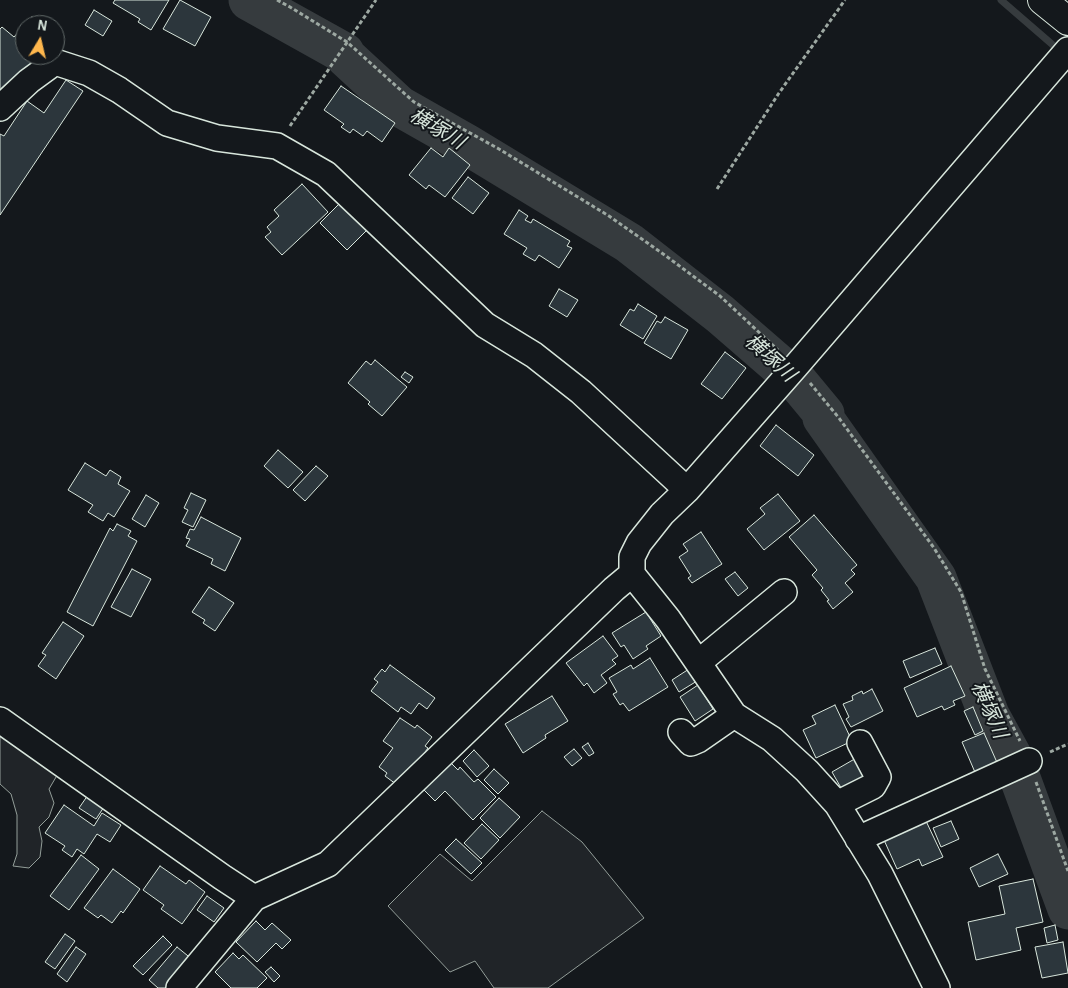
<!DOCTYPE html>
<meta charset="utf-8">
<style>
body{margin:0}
#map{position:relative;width:1068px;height:988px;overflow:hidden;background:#14181c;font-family:"Alegreya Sans",sans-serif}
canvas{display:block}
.north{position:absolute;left:15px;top:15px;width:50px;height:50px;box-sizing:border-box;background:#14181c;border:1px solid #626a69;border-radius:50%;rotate:9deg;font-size:14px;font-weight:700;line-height:20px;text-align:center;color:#d8e6dc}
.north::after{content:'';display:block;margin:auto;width:18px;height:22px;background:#ffb74d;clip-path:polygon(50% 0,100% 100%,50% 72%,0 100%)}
</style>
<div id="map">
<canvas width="1068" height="988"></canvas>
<div class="north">N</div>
</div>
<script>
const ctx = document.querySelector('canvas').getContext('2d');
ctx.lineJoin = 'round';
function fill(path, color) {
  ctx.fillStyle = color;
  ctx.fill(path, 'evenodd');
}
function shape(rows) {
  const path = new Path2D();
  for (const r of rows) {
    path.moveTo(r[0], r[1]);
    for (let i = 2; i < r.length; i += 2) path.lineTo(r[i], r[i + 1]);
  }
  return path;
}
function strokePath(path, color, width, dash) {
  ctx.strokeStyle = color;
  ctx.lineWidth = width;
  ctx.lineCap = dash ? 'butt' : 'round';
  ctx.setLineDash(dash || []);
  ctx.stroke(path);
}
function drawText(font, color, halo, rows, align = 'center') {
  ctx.font = font + ' "Alegreya Sans","Noto Sans JP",sans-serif';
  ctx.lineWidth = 4;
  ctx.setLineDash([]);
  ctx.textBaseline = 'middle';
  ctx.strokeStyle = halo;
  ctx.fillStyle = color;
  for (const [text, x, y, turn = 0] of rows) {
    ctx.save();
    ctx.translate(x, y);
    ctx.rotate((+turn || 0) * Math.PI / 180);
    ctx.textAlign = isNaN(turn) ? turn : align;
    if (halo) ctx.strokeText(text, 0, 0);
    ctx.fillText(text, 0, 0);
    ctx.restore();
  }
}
const green = shape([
 [0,728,59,772,49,789,54,803,49,817,39,827,42,841,40,857,29,868,13,866,17,854,17,815,11,794,0,784,0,728],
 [542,811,582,842,644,918,548,988,494,988,475,961,450,972,388,906,440,854,472,881,542,811]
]);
const stream = shape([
 [1001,0,1061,52]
]);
const river = shape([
 [249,0,344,53,346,57,399,106,466,144,629,243,720,314,795,379,824,414,823,418,936,578,989,715,1013,759,1068,909]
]);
const building = shape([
 [115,0,169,0,151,30,138,22,140,19,113,3,115,0],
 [180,0,211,17,195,46,163,29,180,0],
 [94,10,112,21,103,36,85,25,94,10],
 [32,17,40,25,25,25,25,55,39,55,2,95,0,93,0,29,2,27,14,37,32,17],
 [66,80,83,91,0,215,0,134,4,136,27,101,44,113,66,80],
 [341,86,395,123,382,142,367,131,363,136,353,129,350,133,341,127,344,124,324,110,341,86],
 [431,148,443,157,449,148,470,165,445,197,429,185,426,189,409,175,431,148],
 [468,177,489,193,473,214,452,198,468,177],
 [302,184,328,212,282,255,265,237,271,232,267,227,279,216,274,210,302,184],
 [340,203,367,230,347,250,320,223,340,203],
 [519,210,528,216,525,220,531,223,533,219,570,241,567,246,572,248,559,268,539,255,535,261,523,254,527,248,504,234,519,210],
 [559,289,578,300,567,317,549,306,559,289],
 [638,304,657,316,643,339,620,325,630,309,634,311,638,304],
 [665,317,688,330,671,359,644,343,657,321,661,323,665,317],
 [725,352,746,368,722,399,701,384,725,352],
 [375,360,407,387,382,416,368,404,370,402,348,383,366,361,371,365,375,360],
 [405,372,413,377,409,383,401,377,405,372],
 [776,425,814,455,798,476,760,446,776,425],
 [278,450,303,472,288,488,264,466,278,450],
 [85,463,106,476,110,470,121,477,118,484,130,491,114,517,108,513,103,521,88,512,93,505,68,490,85,463],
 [316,466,328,476,305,501,293,490,316,466],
 [191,493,206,500,193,527,182,522,188,510,184,508,191,493],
 [778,494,800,521,764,550,747,529,765,514,760,508,778,494],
 [146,495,159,503,145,527,132,519,146,495],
 [814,515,857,565,851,570,855,574,845,583,853,592,833,609,827,601,829,600,821,590,823,588,812,575,817,570,789,537,814,515],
 [201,517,241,538,225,571,211,564,213,559,186,546,190,539,186,538,190,529,194,530,201,517],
 [117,524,131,531,128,536,137,541,93,626,67,612,110,528,113,531,117,524],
 [701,532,722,564,692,583,688,578,691,576,679,557,688,551,683,544,701,532],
 [132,569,151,579,131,617,111,607,132,569],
 [735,572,748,588,738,596,725,579,735,572],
 [209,587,234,603,215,631,203,623,205,620,192,612,209,587],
 [646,612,661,636,646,646,648,649,633,659,624,645,621,647,612,633,646,612],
 [63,622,84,636,56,679,38,666,46,655,42,653,63,622],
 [603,636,618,656,612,660,616,664,601,675,607,683,594,693,587,683,584,686,566,663,603,636],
 [935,648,942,664,910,678,903,661,935,648],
 [650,658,668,687,629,711,623,703,620,705,613,694,617,692,609,678,631,665,633,669,650,658],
 [390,665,435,698,427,709,419,703,411,714,401,707,398,712,371,691,378,682,374,679,382,669,385,672,390,665],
 [951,666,965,696,953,701,955,705,944,710,942,706,917,717,904,688,951,666],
 [689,669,697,681,679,692,672,680,689,669],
 [698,685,713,709,695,721,680,697,698,685],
 [872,689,883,711,851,727,846,719,849,717,843,704,853,700,852,696,862,691,863,694,872,689],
 [552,696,568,721,545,735,546,738,523,753,505,724,552,696],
 [835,705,852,741,816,758,803,730,816,724,812,716,835,705],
 [973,707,983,731,975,735,964,711,973,707],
 [400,718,415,728,417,725,432,737,425,746,428,748,400,787,385,776,387,773,379,767,393,748,383,741,400,718],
 [984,733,999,767,977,777,962,742,984,733],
 [588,743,594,753,589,756,582,747,588,743],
 [574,749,582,758,572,766,564,757,574,749],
 [474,750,489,766,477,777,463,761,474,750],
 [858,757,870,779,844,793,832,772,858,757],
 [451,763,458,770,460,767,474,782,478,779,496,797,473,820,445,791,435,801,424,790,451,763],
 [494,769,509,783,498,794,484,780,494,769],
 [88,795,104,807,96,819,79,808,88,795],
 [499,798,520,817,500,838,480,818,499,798],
 [64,805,94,826,102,813,121,825,110,842,97,834,84,854,77,849,72,857,62,850,65,846,45,833,64,805],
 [926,821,943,857,922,866,919,859,897,869,884,840,926,821],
 [951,821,959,839,941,847,933,828,951,821],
 [482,824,499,840,481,859,464,843,482,824],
 [456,839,482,863,471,874,445,850,456,839],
 [998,854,1008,874,979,887,970,868,998,854],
 [81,855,99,869,69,910,50,896,81,855],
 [160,866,186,884,189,880,205,892,182,924,161,909,164,905,143,890,160,866],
 [113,869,140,889,123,913,121,911,112,923,101,915,98,918,84,908,113,869],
 [1033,879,1043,922,1016,928,1021,950,976,960,968,922,1005,914,999,886,1033,879],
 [207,896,224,908,214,922,197,910,207,896],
 [256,921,265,930,272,923,291,940,282,949,276,943,257,962,236,942,256,921],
 [1055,925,1058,940,1047,943,1044,928,1055,925],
 [65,934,75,941,55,969,45,962,65,934],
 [163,936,172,945,143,975,133,966,163,936],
 [1063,942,1068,973,1042,978,1035,947,1063,942],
 [76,947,86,954,67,982,57,974,76,947],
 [177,947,193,960,170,988,158,988,149,980,177,947],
 [233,953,239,959,243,955,267,978,257,988,231,988,215,972,233,953],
 [271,967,280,976,274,982,265,972,271,967]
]);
const path = shape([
 [277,0,290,7,347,42,414,102,499,149,609,216,666,256,720,296,778,350],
 [290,126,376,0],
 [717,189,779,93,845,0],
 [810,383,839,418,934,548,961,592,985,669,1020,741],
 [1050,752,1068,744],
 [1036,782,1068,871]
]);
const minor = shape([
 [0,108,29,81,55,62,89,73,119,90,167,123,217,138,277,146,326,174,485,325,534,355,581,392,687,490],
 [632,574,668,619,734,715,772,739,807,771,837,804,880,874,937,988],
 [699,662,784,592],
 [0,720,222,877,254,898,328,864,614,589,632,574,632,557,639,543,662,514,687,490,796,366,1068,50],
 [681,732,691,743,698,740,734,715],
 [837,804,873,786,878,777,860,743],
 [858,839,1029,761],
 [179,988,254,898]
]);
const major = shape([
 [1042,0,1068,21]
]);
const waterNames = [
 ["横塚川",437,129,31],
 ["横塚川",770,358,42],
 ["横塚川",989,710,66]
];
fill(green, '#202428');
strokePath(green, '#939e99', 1);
strokePath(stream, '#363b3e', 7);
strokePath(river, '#363b3e', 41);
fill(building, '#2c363c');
strokePath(building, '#d8e6dc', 1);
strokePath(minor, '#d8e6dc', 28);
strokePath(major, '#d8e6dc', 30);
strokePath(path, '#9da8a2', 3, [4, 2.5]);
strokePath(minor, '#14181c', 25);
strokePath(major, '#14181c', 28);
drawText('italic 20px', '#d8e6dc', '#14181c', waterNames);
</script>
